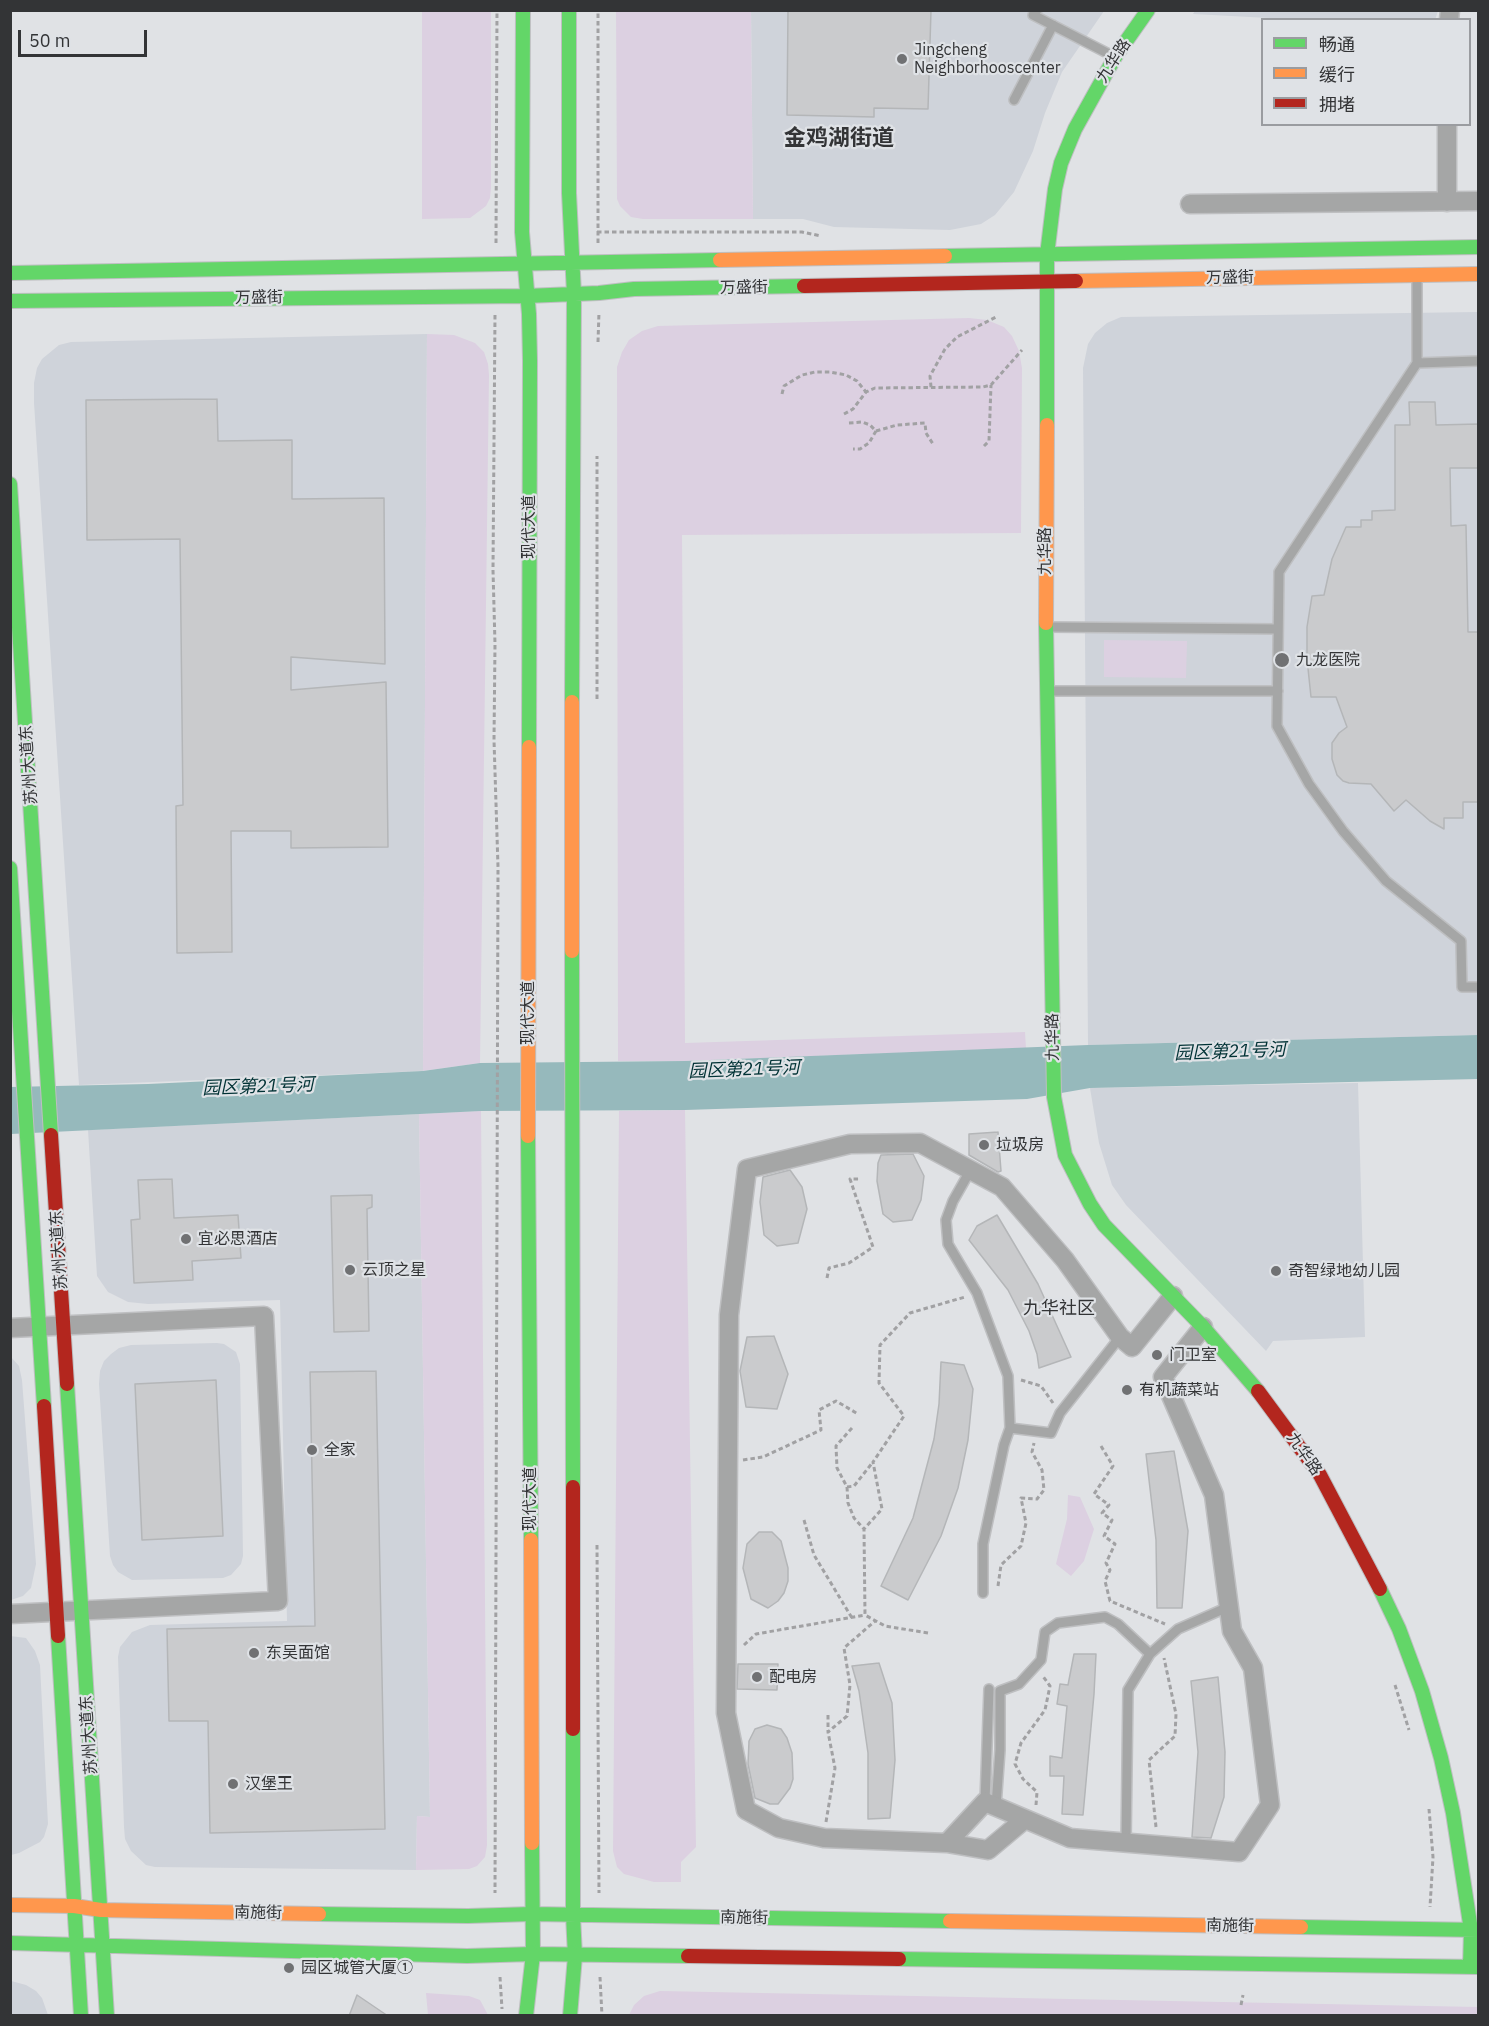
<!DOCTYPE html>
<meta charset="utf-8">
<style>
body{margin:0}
#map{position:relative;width:1489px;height:2026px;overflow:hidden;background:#e0e2e5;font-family:"IBM Plex Sans","Noto Sans SC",sans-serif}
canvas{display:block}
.frame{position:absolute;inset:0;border:12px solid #333436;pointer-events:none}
.legend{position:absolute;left:1261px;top:18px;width:210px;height:108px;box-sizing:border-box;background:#dfe2e6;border:2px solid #9a9ca0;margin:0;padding:8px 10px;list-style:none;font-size:18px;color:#333436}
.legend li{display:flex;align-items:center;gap:12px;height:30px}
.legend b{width:30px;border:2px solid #9a9ca0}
.scale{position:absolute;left:18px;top:30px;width:129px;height:27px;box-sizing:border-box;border:3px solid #333436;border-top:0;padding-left:8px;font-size:18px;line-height:21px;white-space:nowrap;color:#333436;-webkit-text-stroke:4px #dfe2e6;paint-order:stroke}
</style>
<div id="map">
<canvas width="1489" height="2026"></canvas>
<div class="frame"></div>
<ul class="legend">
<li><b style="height:8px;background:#63d668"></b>畅通</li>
<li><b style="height:8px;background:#ff974d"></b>缓行</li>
<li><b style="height:8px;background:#b3261e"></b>拥堵</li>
</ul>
<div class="scale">50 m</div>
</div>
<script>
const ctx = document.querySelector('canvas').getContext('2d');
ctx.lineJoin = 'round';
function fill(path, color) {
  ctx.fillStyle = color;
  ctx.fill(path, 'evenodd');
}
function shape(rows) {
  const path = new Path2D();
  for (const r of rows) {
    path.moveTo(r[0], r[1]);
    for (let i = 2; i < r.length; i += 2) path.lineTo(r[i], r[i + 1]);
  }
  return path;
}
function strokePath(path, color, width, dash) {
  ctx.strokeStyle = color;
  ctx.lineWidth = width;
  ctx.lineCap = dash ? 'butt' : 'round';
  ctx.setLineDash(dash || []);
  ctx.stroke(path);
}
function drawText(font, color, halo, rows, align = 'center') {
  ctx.font = font + ' "IBM Plex Sans","Noto Sans SC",sans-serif';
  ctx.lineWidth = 4.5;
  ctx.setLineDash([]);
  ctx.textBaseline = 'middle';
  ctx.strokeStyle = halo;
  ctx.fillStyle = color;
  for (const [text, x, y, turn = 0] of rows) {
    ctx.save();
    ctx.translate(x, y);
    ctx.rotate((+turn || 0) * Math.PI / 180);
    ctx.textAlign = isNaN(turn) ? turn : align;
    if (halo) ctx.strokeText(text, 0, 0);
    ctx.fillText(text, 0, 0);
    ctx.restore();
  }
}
const built = shape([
 [751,11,1104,11,1062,72,1045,113,1033,151,1014,192,995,215,981,224,950,230,834,227,803,219,753,219],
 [1195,11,1195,10,1438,11,1435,20,1288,19,1193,14],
 [1478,312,1478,1035,1088,1045,1083,368,1088,344,1095,333,1107,323,1121,317],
 [427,334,423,1071,79,1085,34,403,34,383,37,368,42,359,59,345,71,342],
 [1358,1083,1365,1337,1273,1341,1266,1351,1126,1205,1112,1185,1099,1143,1090,1088],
 [419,1114,430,1817,417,1816,416,1870,155,1867,146,1865,131,1851,125,1839,124,1827,118,1657,120,1647,132,1632,150,1625,287,1621,280,1300,148,1304,128,1302,108,1292,97,1276,88,1130],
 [217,1343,224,1344,236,1352,240,1364,243,1556,241,1564,231,1575,223,1578,132,1580,118,1572,113,1565,110,1556,99,1384,100,1371,104,1361,111,1354,119,1348,131,1345],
 [11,1357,19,1366,22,1380,36,1564,31,1588,23,1596,11,1600],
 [10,1636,26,1638,35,1651,40,1665,48,1824,44,1837,40,1842,19,1853,11,1855],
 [11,1981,26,1985,36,1991,42,1998,48,2015,11,2015]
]);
const green = shape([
 [422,11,491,11,491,188,490,198,486,206,470,218,422,219],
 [616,11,751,11,753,219,643,219,631,217,620,206,617,199],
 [969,318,987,320,1004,327,1012,336,1019,351,1022,368,1021,533,682,535,685,1043,1025,1032,1026,1048,685,1061,618,1061,617,367,622,352,629,340,642,331,658,326],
 [427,334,454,335,475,343,484,352,488,364,489,375,480,1063,423,1071],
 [1104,640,1187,641,1186,678,1104,677],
 [685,1110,696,1847,681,1862,681,1882,654,1882,624,1874,617,1867,613,1851,619,1111],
 [481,1111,487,1845,485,1857,477,1866,469,1869,416,1870,417,1816,430,1817,419,1114],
 [1068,1495,1080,1497,1094,1529,1084,1561,1071,1576,1056,1564,1067,1519],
 [660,1991,1478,2007,1478,2015,629,2015,634,2005,644,1996],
 [426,1993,469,1996,480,2000,488,2015,428,2015]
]);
const water = shape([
 [1478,1035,1478,1079,1090,1088,1027,1099,685,1110,481,1111,11,1134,10,1087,148,1084,423,1071,480,1063,685,1061,1088,1045]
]);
const building = shape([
 [788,10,931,10,928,109,874,108,874,117,787,115,788,10],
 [217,399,218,441,292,440,292,499,384,498,385,664,291,657,291,690,386,682,388,847,291,848,291,831,231,831,232,952,177,953,176,806,183,805,180,539,87,540,86,400,217,399],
 [1409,402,1435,402,1436,425,1479,424,1479,468,1450,468,1451,526,1466,525,1468,632,1479,632,1479,802,1463,802,1463,818,1444,818,1444,829,1430,821,1406,800,1394,811,1371,784,1349,783,1343,781,1337,775,1332,759,1332,743,1339,733,1347,727,1336,697,1311,697,1307,659,1307,627,1312,596,1324,595,1332,559,1346,527,1361,527,1361,520,1372,520,1372,511,1395,510,1395,425,1410,425,1409,402],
 [998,1132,1001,1171,998,1172,969,1155,969,1134,998,1132],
 [913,1154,924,1176,921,1200,912,1220,893,1222,883,1214,877,1181,878,1163,881,1155,913,1154],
 [790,1170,802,1187,807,1209,798,1243,777,1246,764,1235,760,1202,763,1177,790,1170],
 [172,1179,174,1218,238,1215,241,1258,192,1261,193,1280,134,1283,131,1220,140,1219,138,1180,172,1179],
 [372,1195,372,1207,367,1209,369,1331,334,1332,331,1196,372,1195],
 [997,1215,1038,1284,1071,1357,1039,1368,1037,1354,1029,1331,1008,1290,969,1240,977,1226,997,1215],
 [774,1336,788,1374,777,1409,746,1407,740,1371,747,1337,774,1336],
 [941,1362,964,1365,973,1389,968,1440,958,1488,941,1536,908,1600,881,1586,913,1518,934,1439,939,1404,941,1362],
 [376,1371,385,1829,210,1833,208,1721,169,1721,167,1629,315,1626,310,1372,376,1371],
 [216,1380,223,1536,142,1540,135,1384,216,1380],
 [1174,1451,1188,1531,1182,1608,1157,1608,1156,1540,1146,1454,1174,1451],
 [759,1532,772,1532,781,1541,788,1568,788,1581,784,1593,778,1601,768,1608,751,1599,743,1568,747,1544,759,1532],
 [1074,1654,1096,1654,1094,1694,1083,1815,1062,1814,1064,1776,1050,1776,1050,1756,1062,1758,1067,1706,1057,1704,1060,1684,1068,1685,1074,1654],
 [879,1663,892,1703,895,1760,890,1818,868,1819,868,1753,859,1691,852,1666,879,1663],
 [738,1664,778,1664,777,1690,737,1689,738,1664],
 [1218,1677,1225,1752,1224,1797,1211,1838,1192,1837,1198,1752,1191,1681,1218,1677],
 [767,1725,781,1729,787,1738,792,1753,793,1779,790,1788,778,1804,770,1804,755,1798,748,1764,749,1741,755,1729,767,1725],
 [357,1995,388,2016,349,2016,357,1995]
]);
const path = shape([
 [597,232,802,232,821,236],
 [496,243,497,10],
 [598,243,598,10],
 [495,315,493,570,495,644,494,740,498,867,495,1893],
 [598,342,599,312],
 [931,387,930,376,945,349,957,337,996,317],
 [782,394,784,386,802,375,815,372,830,372,846,375,857,381,866,392],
 [844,414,853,409,866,392,875,388,983,387,991,385,1022,350],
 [849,423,862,422,870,425,876,431,869,443,860,449,853,449],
 [876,431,897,425,925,423,926,433,933,444],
 [984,446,989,441,991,385],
 [597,699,597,456],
 [827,1278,829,1268,849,1263,873,1247,850,1179,861,1179],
 [1021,1380,1041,1386,1053,1403],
 [852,1428,836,1446,837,1468,847,1487,854,1486,873,1462],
 [1101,1446,1113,1466,1094,1494,1109,1505,1102,1513,1112,1520,1104,1536,1115,1544,1106,1563,1110,1570,1105,1581,1110,1601,1165,1624],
 [743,1460,763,1457,821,1430,819,1410,836,1401,858,1414],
 [847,1487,848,1503,854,1518,864,1529],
 [804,1520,814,1555,852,1618],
 [597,1545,599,1893],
 [998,1586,1001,1565,1021,1546,1026,1523,1021,1498,1037,1499,1044,1490,1042,1470,1032,1452,1034,1443],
 [928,1633,885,1626,865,1615,864,1529,882,1509,873,1462,904,1416,879,1383,880,1345,910,1313,965,1297],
 [744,1645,756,1634,865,1615],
 [1395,1685,1409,1730],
 [828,1715,828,1732,847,1716,850,1685,844,1648,875,1621],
 [1036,1805,1037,1792,1023,1779,1015,1764,1021,1743,1045,1710,1050,1686,1042,1675],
 [1429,1809,1433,1857,1430,1907],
 [826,1822,835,1768,828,1732],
 [1156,1827,1149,1760,1175,1736,1176,1714,1164,1658],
 [500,1977,502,2009],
 [600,1977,602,2016],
 [1241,2005,1243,1995]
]);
const lane = shape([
 [1037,10,1033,15,1113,56],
 [1014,100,1053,25],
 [1417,278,1417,363,1279,572,1277,726,1309,784,1343,831,1386,881,1461,941,1462,987,1478,987],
 [1417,363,1478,361],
 [1047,627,1278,629],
 [1048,691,1278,691],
 [970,1171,953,1201,946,1220,948,1244,977,1293,1008,1376,1010,1428],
 [983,1593,983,1544,1004,1445,1010,1428,1051,1433,1060,1413,1120,1337],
 [985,1802,989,1689],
 [996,1806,1000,1750,1000,1691,1019,1684,1041,1660,1045,1632,1058,1623,1105,1617,1118,1624,1150,1654],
 [1126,1843,1128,1690,1150,1654,1178,1629,1228,1607]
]);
const street = shape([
 [1449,20,1450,10],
 [1447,124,1447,202],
 [1190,204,1478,201],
 [1173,1296,1132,1347,1120,1337,1065,1260,1002,1187,920,1143,850,1144,747,1169,729,1315,726,1713,746,1810,779,1828,824,1838,947,1843,985,1802,1070,1838,1239,1852,1270,1805,1253,1668,1232,1631,1214,1495,1163,1377,1203,1327],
 [10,1328,264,1316,278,1601,10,1614],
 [947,1843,988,1850,1025,1819]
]);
const fast = shape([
 [523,10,522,232,529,314,530,361,529,747],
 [569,10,569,193,574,294,572,702],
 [945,256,1478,247],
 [10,273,720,260],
 [10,301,526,296,599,293,634,289,804,286],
 [1047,425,1047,255,1055,189,1061,163,1075,129,1115,57,1148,10],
 [10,484,51,1135],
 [1046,623,1054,1097,1065,1155,1090,1204,1104,1225,1203,1327,1258,1391],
 [10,868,44,1406],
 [572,951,573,1487],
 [528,1136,531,1540],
 [67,1384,107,2016],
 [1380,1589,1399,1629,1422,1691,1441,1758,1453,1813,1471,1930,1470,1967],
 [58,1636,81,2016],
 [319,1914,468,1916,532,1914,950,1921],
 [1301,1927,1478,1930],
 [10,1943,467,1956,533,1954,688,1956],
 [899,1959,1478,1967],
 [526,2016,533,1954,532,1843],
 [570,2016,575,1956,573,1915,573,1729]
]);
const slow = shape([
 [720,260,945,256],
 [1076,281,1478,274],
 [1046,623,1047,425],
 [572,702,572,951],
 [528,1136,529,747],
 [531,1540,532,1843],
 [10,1905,74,1906,101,1910,319,1914],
 [950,1921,1301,1927]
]);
const jam = shape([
 [804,286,1076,281],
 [51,1135,67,1384],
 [1258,1391,1320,1475,1380,1589],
 [44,1406,58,1636],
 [573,1487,573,1729],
 [688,1956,899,1959]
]);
const markers = [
 [902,59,6,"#707173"],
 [1282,660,8,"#707173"],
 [984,1145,6,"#707173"],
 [186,1239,6,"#707173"],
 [350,1270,6,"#707173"],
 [1276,1271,6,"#707173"],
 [1157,1355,6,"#707173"],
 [1127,1390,6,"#707173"],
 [312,1450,6,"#707173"],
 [254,1653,6,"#707173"],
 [757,1677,6,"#707173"],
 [233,1784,6,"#707173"],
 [289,1968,6,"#707173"]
];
const poiNames = [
 ["Jingcheng",914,50],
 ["Neighborhooscenter",914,68],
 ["九龙医院",1296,660],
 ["垃圾房",996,1145],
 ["宜必思酒店",198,1239],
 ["云顶之星",362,1270],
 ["奇智绿地幼儿园",1288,1271],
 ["门卫室",1169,1355],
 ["有机蔬菜站",1139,1390],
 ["全家",324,1450],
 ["东吴面馆",266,1653],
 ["配电房",769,1677],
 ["汉堡王",245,1784],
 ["园区城管大厦①",301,1968]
];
const streetNames = [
 ["九华路",1114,61,-57],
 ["万盛街",1230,278,-1],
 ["万盛街",744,288,-1],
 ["万盛街",259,298,-1],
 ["现代大道",529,527,-90],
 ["九华路",1045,551,-90],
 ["苏州大道东",29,765,-94],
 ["现代大道",528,1013,-90],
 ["九华路",1053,1037,-91],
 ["苏州大道东",59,1250,-94],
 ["九华路",1304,1454,55],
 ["现代大道",530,1499,-90],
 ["苏州大道东",89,1735,-94],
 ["南施街",258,1913,1],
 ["南施街",744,1918,1],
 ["南施街",1230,1926,1]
];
const waterNames = [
 ["园区第21号河",1230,1052,-2],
 ["园区第21号河",744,1070,-2],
 ["园区第21号河",258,1087,-2]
];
const neighbourhoodNames = [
 ["九华社区",1059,1309]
];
const districtNames = [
 ["金鸡湖街道",839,139]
];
fill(built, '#cfd3da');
fill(green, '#dcd0e1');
fill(water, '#96b9bc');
fill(building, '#cacbcd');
strokePath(building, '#b4b6b8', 1.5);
strokePath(lane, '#bebfc1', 12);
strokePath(street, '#bebfc1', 21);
strokePath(fast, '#bebfc1', 16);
strokePath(slow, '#bebfc1', 16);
strokePath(jam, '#bebfc1', 16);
strokePath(path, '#a1a1a3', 3, [4.5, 3]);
strokePath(lane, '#a5a6a6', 9);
strokePath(street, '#a5a6a6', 18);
strokePath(fast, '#63d668', 14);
strokePath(slow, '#ff974d', 14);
strokePath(jam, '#b3261e', 14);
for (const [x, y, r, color] of markers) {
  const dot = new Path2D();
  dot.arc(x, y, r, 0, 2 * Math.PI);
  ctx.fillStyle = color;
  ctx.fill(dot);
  strokePath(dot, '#dfe2e6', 2);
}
drawText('16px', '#333436', '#dfe2e6', poiNames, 'left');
drawText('16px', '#333436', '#dfe2e6', streetNames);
drawText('italic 18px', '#003235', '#dfe2e6', waterNames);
drawText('18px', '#333436', '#dfe2e6', neighbourhoodNames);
drawText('bold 22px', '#333436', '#dfe2e6', districtNames);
</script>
